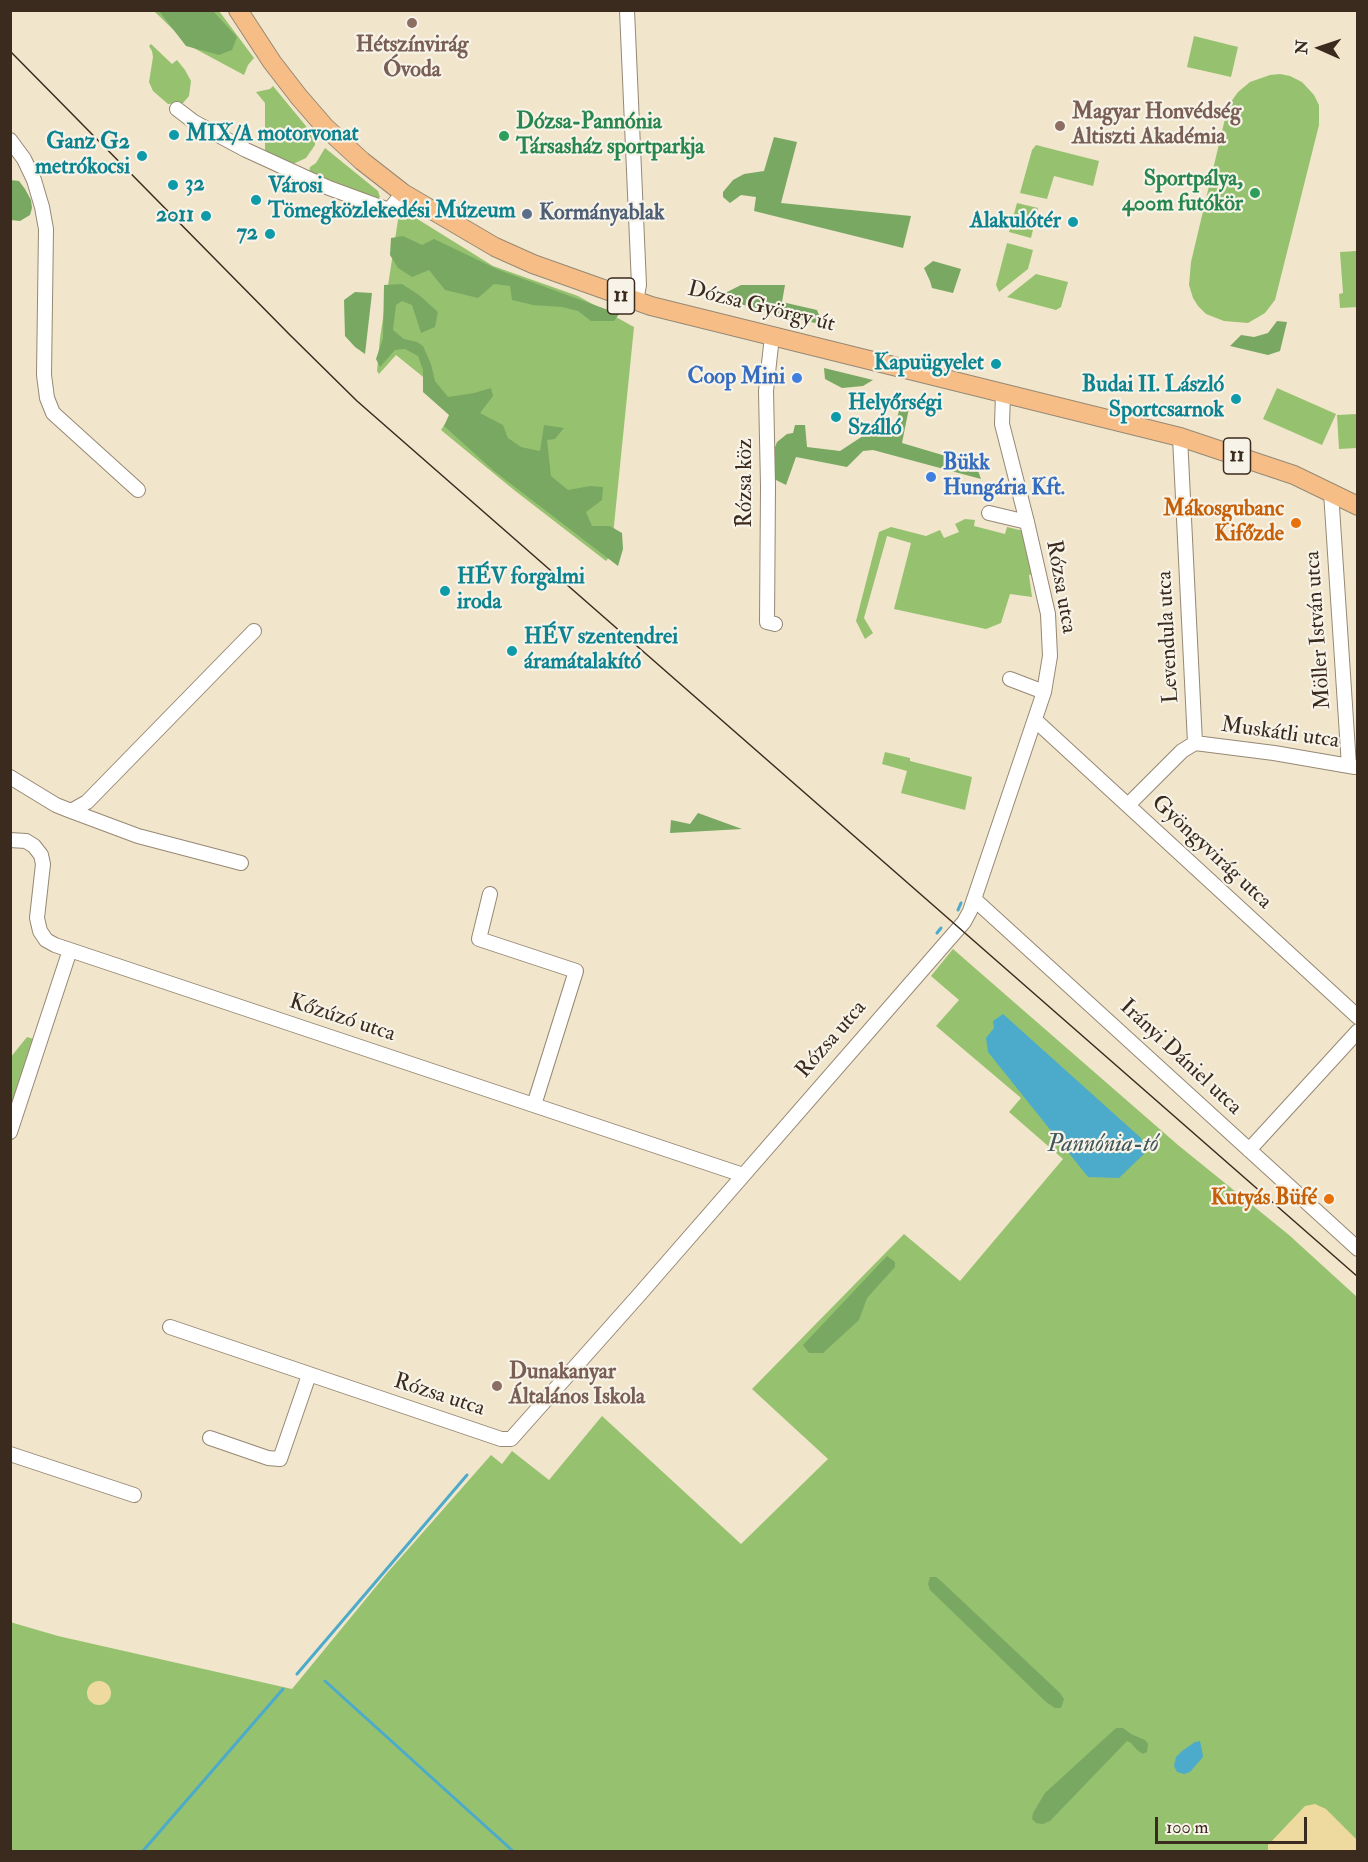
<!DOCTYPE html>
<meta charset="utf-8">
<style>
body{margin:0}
#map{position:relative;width:1368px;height:1862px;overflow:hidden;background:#f1e5cb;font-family:"IM FELL Double Pica",serif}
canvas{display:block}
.frame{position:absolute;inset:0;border:12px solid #3b2a1e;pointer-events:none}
.north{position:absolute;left:1290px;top:18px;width:60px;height:60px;-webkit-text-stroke:4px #f7f3e8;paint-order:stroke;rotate:273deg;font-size:16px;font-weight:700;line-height:24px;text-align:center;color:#3b2a1e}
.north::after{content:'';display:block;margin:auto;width:21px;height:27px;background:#3b2a1e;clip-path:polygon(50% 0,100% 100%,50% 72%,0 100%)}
.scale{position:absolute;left:1155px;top:1817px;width:152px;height:27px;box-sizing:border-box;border:3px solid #3b2a1e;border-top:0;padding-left:8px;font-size:18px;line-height:21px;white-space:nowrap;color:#3b2a1e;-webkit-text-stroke:4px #f7f3e8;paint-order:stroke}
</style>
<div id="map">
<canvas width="1368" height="1862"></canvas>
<div class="frame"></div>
<div class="north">N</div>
<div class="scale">100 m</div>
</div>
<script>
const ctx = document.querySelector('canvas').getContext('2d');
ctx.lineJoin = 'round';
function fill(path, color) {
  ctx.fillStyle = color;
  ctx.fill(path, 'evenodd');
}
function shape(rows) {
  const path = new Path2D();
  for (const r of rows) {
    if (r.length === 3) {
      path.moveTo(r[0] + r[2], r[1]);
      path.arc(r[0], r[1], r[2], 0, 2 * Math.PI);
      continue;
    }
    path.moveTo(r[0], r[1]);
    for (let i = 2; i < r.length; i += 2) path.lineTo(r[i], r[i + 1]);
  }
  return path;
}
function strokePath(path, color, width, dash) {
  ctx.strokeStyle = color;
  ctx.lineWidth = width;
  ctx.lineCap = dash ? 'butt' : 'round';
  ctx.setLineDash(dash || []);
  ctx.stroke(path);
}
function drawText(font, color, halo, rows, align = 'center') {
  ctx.font = font + ' "IM FELL Double Pica",serif';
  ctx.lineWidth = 4.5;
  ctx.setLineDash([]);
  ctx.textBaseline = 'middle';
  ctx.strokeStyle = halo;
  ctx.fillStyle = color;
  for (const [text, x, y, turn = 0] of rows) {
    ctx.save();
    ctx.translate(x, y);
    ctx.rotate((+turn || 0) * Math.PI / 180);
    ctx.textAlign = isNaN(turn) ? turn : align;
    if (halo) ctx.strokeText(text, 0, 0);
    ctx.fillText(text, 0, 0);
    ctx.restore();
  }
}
const green = shape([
 [154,11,219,11,254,58,248,65,244,75,190,46],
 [1194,36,1238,47,1231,77,1187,67],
 [151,44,172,64,177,60,185,70,191,81,189,96,183,103,168,104,153,91,149,82,153,57,152,51,149,46],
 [1280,74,1290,76,1302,82,1314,95,1319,105,1319,125,1275,300,1265,313,1248,323,1224,321,1206,314,1198,306,1193,298,1189,285,1191,262,1228,106,1238,92,1250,82,1270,75],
 [273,86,315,137,315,145,306,158,293,164,277,161,265,151,265,103,256,92,270,89],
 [1036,145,1099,161,1093,186,1054,176,1047,199,1020,193,1032,150],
 [325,148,378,191,380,197,377,199,318,179,309,173,310,167,316,163],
 [1017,203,1038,208,1031,238,1009,232],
 [403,214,411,215,493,266,578,296,634,327,611,555,606,561,514,490,441,430,455,409,422,376,396,355,379,374,377,371,380,338,398,220],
 [1007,243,1033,250,1028,269,999,292,996,285],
 [1356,243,1357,243,1357,307,1340,308,1339,294,1343,293,1340,252,1356,251],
 [1036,274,1068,282,1061,307,1056,310,1007,297],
 [1277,388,1336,414,1322,445,1263,419],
 [1357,414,1357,448,1339,449,1337,415],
 [965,519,975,520,974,526,1005,534,1007,527,1024,531,1034,574,1029,575,1032,597,1010,594,1001,623,986,629,894,609,911,543,887,536,864,618,873,633,865,639,856,621,879,532,891,527,926,536,940,530,944,538,959,532,955,524],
 [885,752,910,758,910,761,972,777,965,810,901,793,907,771,882,764],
 [953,949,1178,1145,1289,1235,1357,1297,1357,1851,11,1851,10,1622,58,1636,292,1689,388,1572,491,1455,502,1464,512,1451,549,1480,602,1416,741,1544,828,1459,752,1389,904,1234,960,1281,1063,1159,1009,1112,1021,1098,936,1026,959,1000,931,976],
 [27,1037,37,1040,16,1104,11,1102,10,1058]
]);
const forest = shape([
 [184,10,213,11,237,37,232,50,219,55,186,46,159,11],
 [774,137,797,142,781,203,911,216,903,248,754,211,756,197,741,195,730,203,723,197,723,192,733,180,744,174,764,171],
 [10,180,19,181,25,189,31,200,32,208,30,215,20,221,11,220],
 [403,236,422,245,434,239,499,270,619,314,614,321,591,321,578,311,562,307,533,305,512,300,510,286,494,284,478,298,445,290,429,270,412,277,398,268,390,255,391,238],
 [933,261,961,269,953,293,932,288,930,281,924,268],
 [402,284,419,295,438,312,435,327,421,333,412,305,402,301,396,305,393,330,404,339,417,342,423,346,431,364,435,381,448,397,474,393,491,388,493,396,480,413,503,425,508,438,521,447,540,451,544,425,564,428,555,439,547,440,551,476,568,490,590,486,603,487,602,500,586,512,592,526,610,526,622,533,623,549,618,566,494,471,444,426,449,415,423,392,423,370,418,356,405,349,395,350,380,367,376,359,383,338,384,285],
 [741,285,785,285,782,302,817,310,823,325,720,299,723,294],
 [355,292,372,293,365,354,355,347,345,336,344,300],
 [1277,321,1287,322,1280,351,1268,355,1230,346,1241,335,1254,337,1268,333],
 [824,368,873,380,863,386,842,388,825,379],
 [903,396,911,398,902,443,976,465,981,479,873,450,863,451,847,467,796,457,786,485,774,479,770,460,777,442,787,434,793,433,795,425,805,425,807,447,840,451,869,432,892,437],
 [698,813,742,829,670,833,671,820,690,824],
 [887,1256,895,1262,895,1267,867,1298,859,1320,823,1353,809,1353,803,1345],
 [930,1577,936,1577,941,1581,1060,1693,1064,1699,1061,1708,1055,1708,1046,1702,930,1590,928,1584],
 [1116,1728,1123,1728,1131,1734,1145,1740,1148,1744,1147,1752,1143,1754,1137,1750,1131,1743,1127,1741,1050,1821,1043,1824,1036,1823,1032,1819,1033,1813,1045,1793]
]);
const sand = shape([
 [99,1693,12],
 [1315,1804,1326,1809,1357,1840,1357,1851,1268,1851,1268,1845,1305,1806]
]);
const water = shape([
 [1003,1014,1141,1138,1146,1152,1119,1178,1088,1177,988,1052,986,1038,994,1028,993,1021],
 [1200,1741,1203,1756,1202,1758,1190,1772,1184,1774,1177,1772,1174,1766,1176,1757,1182,1751,1195,1742]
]);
const stream = shape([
 [958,910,961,903],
 [937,933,941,928],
 [297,1674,467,1475],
 [325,1681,514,1852],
 [142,1852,283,1689]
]);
const minor = shape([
 [627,10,639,285,636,301],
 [177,109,194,122,246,150,329,188,389,210,403,193],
 [10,140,24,159,34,180,42,207,46,229,44,375,47,398,53,413,138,490],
 [772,336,766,391,768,486,767,622,775,624],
 [1331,492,1349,766],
 [989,513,1027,522],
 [1010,679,1044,692],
 [1035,720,1358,1017],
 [1195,743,1274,753,1355,767],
 [10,777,56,805,71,811,87,802,254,631],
 [1128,805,1182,751,1195,743,1180,437],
 [71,811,138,836,241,863],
 [10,840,26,841,34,846,41,855,43,864,37,918,40,931,46,940,55,945,743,1175],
 [490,894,479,939,576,971,534,1105],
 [974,899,1358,1249],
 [10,1132,70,950],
 [1249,1150,1358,1031],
 [170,1327,501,1439,511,1439,639,1295,964,922,970,911,1044,692,1050,656,1048,614,1027,522,1002,424,1003,394],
 [210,1438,268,1458,280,1459,309,1375],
 [10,1454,134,1495]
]);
const major = shape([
 [238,10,272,62,299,97,325,127,362,161,403,193,495,247,533,264,651,306,1180,437,1294,475,1358,506]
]);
const tram = shape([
 [10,51,290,335,357,401,1358,1277]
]);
const markers = [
 [412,23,6,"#8d6e63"],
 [1060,126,6,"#8d6e63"],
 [174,135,6,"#0f9aa8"],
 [504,136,6,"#2e9e5b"],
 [142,156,6,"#0f9aa8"],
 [173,185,6,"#0f9aa8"],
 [1255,193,6,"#2e9e5b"],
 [256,200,6,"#0f9aa8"],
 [527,214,6,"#5c6f8a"],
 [206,216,6,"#0f9aa8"],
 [1073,222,6,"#0f9aa8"],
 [270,234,6,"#0f9aa8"],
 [996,364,6,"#0f9aa8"],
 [797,378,6,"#3f7fe0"],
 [1236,399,6,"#0f9aa8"],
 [836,417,6,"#0f9aa8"],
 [931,477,6,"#3f7fe0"],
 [1296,523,6,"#e8710a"],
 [445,591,6,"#0f9aa8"],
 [512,651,6,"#0f9aa8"],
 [1329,1199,6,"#e8710a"],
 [497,1386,6,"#8d6e63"]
];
const shields = [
 [621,296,27],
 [1237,456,27]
];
const shieldNames = [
 ["11",621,296],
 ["11",1237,456]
];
const educationNames = [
 ["Hétszínvirág",412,46,"center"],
 ["Óvoda",412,71,"center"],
 ["Magyar Honvédség",1072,113],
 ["Altiszti Akadémia",1072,138],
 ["Dunakanyar",509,1373],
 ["Általános Iskola",509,1398]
];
const leisureNames = [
 ["Dózsa-Pannónia",516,123],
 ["Társasház sportparkja",516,148],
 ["Sportpálya,",1243,180,"right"],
 ["400m futókör",1243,205,"right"]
];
const cultureNames = [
 ["MIX/A motorvonat",186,135],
 ["Ganz G2",130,143,"right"],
 ["metrókocsi",130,168,"right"],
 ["32",185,185],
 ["Városi",268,187],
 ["Tömegközlekedési Múzeum",268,212],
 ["2011",194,216,"right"],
 ["Alakulótér",1061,222,"right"],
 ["72",258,234,"right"],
 ["Kapuügyelet",984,364,"right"],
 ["Budai II. László",1224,386,"right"],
 ["Sportcsarnok",1224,411,"right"],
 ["Helyőrségi",848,404],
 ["Szálló",848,429],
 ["HÉV forgalmi",457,578],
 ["iroda",457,603],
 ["HÉV szentendrei",524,638],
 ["áramátalakító",524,663]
];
const serviceNames = [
 ["Kormányablak",539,214]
];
const streetNames = [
 ["Dózsa György út",761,308,14],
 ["Rózsa köz",746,483,-90],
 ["Rózsa utca",1060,587,80],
 ["Möller István utca",1319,630,-94],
 ["Levendula utca",1169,637,-93],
 ["Muskátli utca",1280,734,8],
 ["Gyöngyvirág utca",1211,853,43],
 ["Kőzúzó utca",342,1019,18],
 ["Rózsa utca",832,1040,-49],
 ["Irányi Dániel utca",1180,1058,43],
 ["Rózsa utca",439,1396,18]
];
const shopNames = [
 ["Coop Mini",785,378],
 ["Bükk",943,464,"left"],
 ["Hungária Kft.",943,489,"left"]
];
const foodNames = [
 ["Mákosgubanc",1284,510],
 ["Kifőzde",1284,535],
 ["Kutyás Büfé",1317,1199]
];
const waterNames = [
 ["Pannónia-tó",1103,1146]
];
fill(green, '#96c270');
fill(forest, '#78a862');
fill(sand, '#eeda9e');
fill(water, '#4caacb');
strokePath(stream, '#4caacb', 3);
strokePath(minor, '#968874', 16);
strokePath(major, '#968874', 20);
strokePath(minor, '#fff', 14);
strokePath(major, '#f6be86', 18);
strokePath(tram, '#3b2a1e', 1.5);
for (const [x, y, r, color] of markers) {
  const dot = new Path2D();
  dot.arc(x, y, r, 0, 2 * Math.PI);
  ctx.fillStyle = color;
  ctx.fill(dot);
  strokePath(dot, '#f7f3e8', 2);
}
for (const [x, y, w] of shields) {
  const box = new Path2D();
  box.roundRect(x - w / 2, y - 18, w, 36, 4.5);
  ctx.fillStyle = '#f7f3e8';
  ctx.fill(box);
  strokePath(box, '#3b2a1e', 1.5);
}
drawText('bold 21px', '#3b2a1e', null, shieldNames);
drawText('bold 22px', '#785e54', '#f7f3e8', educationNames, 'left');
drawText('bold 22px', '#27864d', '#f7f3e8', leisureNames, 'left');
drawText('bold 22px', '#0d838f', '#f7f3e8', cultureNames, 'left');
drawText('bold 22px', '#4e5e75', '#f7f3e8', serviceNames, 'left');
drawText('22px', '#3b2a1e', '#f7f3e8', streetNames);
drawText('bold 22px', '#366cbe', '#f7f3e8', shopNames, 'right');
drawText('bold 22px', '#c56008', '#f7f3e8', foodNames, 'right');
drawText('italic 24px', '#41575b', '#f7f3e8', waterNames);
</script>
